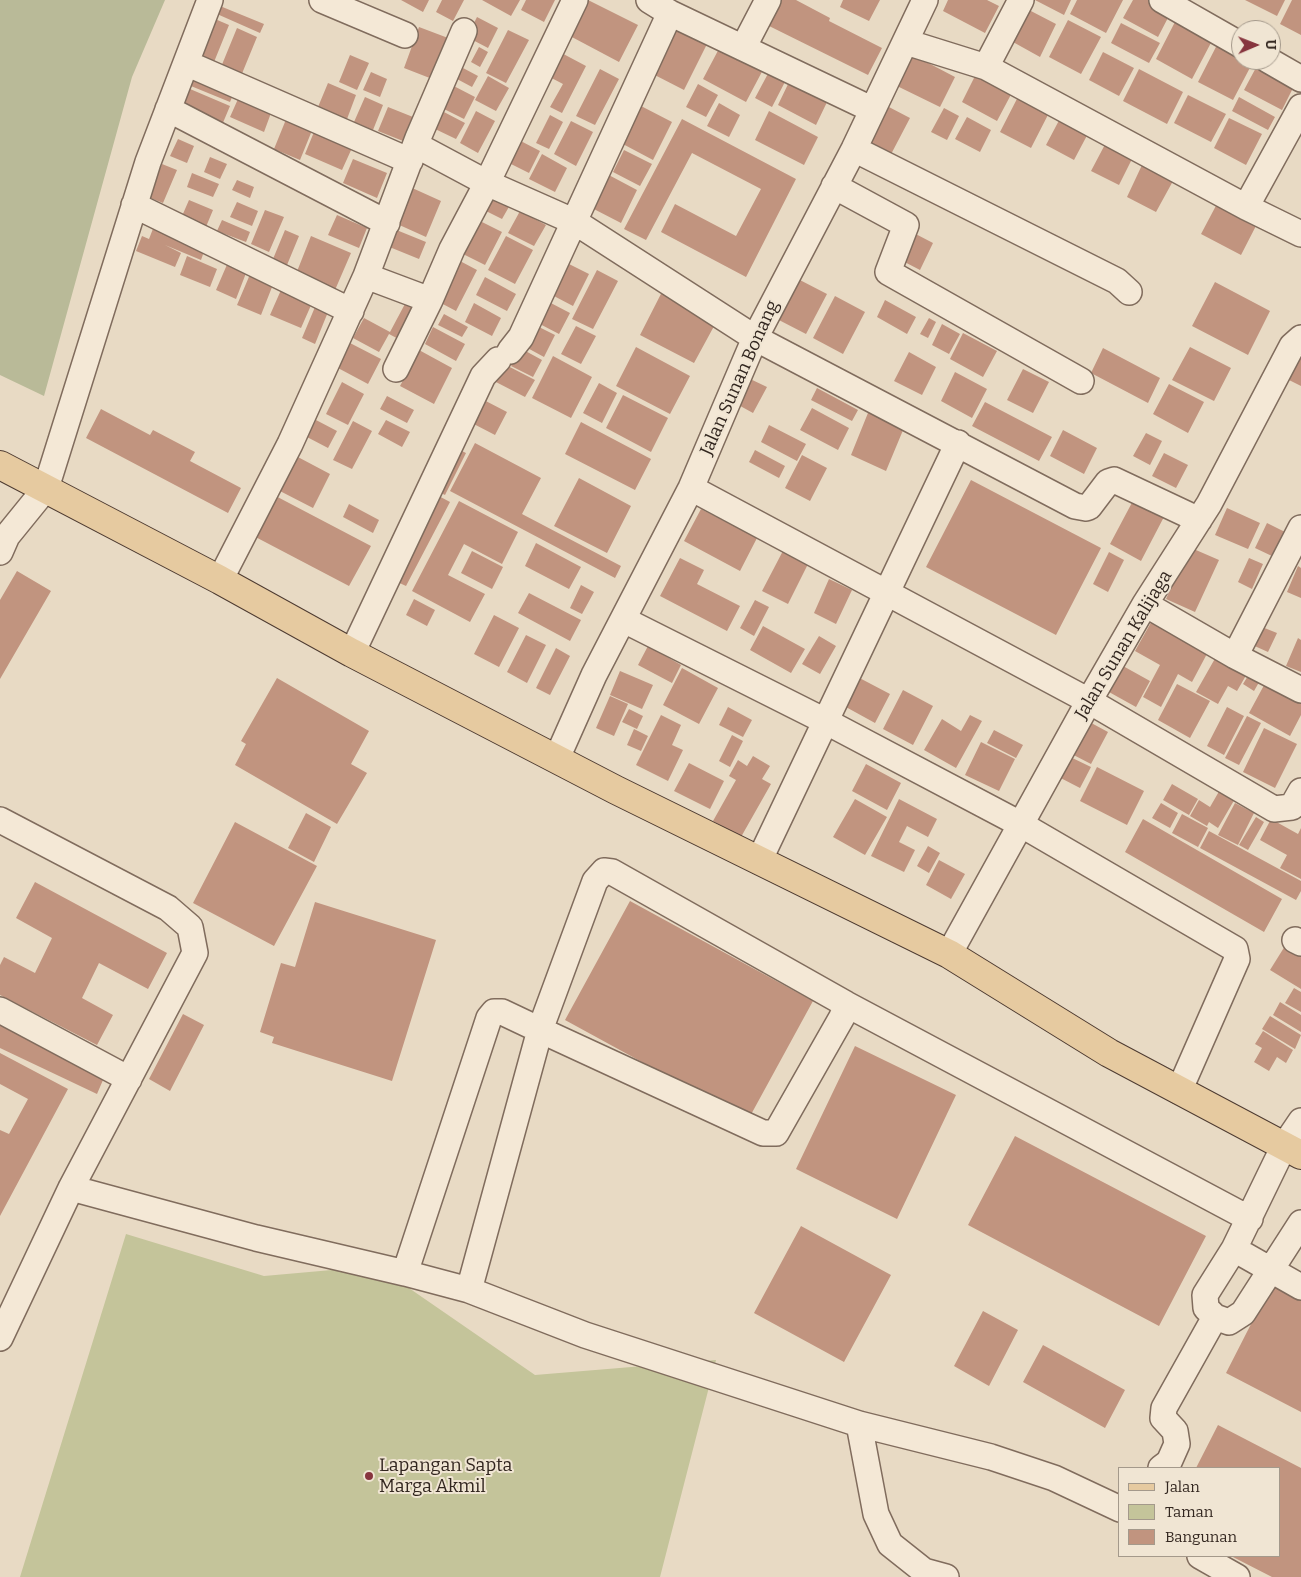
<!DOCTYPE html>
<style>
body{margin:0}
#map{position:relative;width:1301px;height:1577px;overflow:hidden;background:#e8dac4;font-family:Bitter,serif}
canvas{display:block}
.legend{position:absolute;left:1118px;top:1467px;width:162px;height:90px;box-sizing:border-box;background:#f0e5d3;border:1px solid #a4998b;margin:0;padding:6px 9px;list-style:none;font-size:15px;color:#32261f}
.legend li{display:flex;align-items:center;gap:10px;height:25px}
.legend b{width:25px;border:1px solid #a4998b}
.north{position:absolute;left:1231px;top:20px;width:50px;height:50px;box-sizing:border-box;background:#f0e5d3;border:1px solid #a4998b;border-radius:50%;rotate:89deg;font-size:14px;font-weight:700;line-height:20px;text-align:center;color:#32261f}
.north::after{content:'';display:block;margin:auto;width:18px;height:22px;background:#87353e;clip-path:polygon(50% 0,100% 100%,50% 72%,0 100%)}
</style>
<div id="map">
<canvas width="1301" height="1577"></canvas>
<ul class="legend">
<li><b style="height:6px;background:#e6caa0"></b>Jalan</li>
<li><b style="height:14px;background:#c4c49a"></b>Taman</li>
<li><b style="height:14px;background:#c1947f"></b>Bangunan</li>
</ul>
<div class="north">U</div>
</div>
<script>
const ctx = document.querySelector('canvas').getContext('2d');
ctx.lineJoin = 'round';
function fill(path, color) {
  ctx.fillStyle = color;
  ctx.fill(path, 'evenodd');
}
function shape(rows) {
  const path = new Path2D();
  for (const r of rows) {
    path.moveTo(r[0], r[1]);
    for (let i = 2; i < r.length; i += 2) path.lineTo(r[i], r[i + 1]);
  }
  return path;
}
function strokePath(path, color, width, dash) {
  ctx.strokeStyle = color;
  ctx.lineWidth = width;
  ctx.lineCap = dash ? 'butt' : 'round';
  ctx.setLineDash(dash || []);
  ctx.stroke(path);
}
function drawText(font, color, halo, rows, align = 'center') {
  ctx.font = font + ' Bitter,serif';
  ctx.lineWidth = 4;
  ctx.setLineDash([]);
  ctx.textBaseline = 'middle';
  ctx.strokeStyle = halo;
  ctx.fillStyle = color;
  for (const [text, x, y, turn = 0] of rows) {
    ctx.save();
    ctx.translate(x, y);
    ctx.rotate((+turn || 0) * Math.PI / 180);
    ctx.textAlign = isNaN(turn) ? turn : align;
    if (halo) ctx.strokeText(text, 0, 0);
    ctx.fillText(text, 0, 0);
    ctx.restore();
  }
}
const green = shape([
 [126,1234,264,1276,377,1266,535,1375,716,1360,660,1577,20,1577]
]);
const cemetery = shape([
 [0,0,165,0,132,77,44,396,0,375]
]);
const building = shape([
 [401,0,429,0,423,12],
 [442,0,464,0,453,21,436,12],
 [482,0,520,0,511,16],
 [526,0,555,0,544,22,521,10],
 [588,0,638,25,619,62,570,36],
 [769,0,796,0,830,18,829,21,882,48,868,75,759,21],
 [843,0,880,0,869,21,840,7],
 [948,0,987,0,999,6,985,33,943,11],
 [1035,0,1071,0,1064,15],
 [1077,0,1123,0,1106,33,1070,14],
 [1133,0,1149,0,1171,12,1158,37,1123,18],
 [1245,0,1285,0,1277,16],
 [1292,0,1301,0,1301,35,1280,24],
 [220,6,264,24,260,33,217,14],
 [1029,10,1056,24,1040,57,1013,42],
 [208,16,229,25,214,62,192,53],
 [477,17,498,28,488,48,467,37],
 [672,18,710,38,684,90,645,70],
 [1177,18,1214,37,1192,79,1156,59],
 [1068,20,1101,37,1081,74,1049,57],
 [1121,23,1160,43,1149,63,1111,43],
 [419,27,456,41,440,82,404,68],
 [237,28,257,37,241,76,221,67],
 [508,30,529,40,506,83,486,73],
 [1219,41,1241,52,1241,60,1254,60,1233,100,1198,82],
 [722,43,765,66,746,102,703,79],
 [479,47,488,52,480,67,471,62],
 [554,49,586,66,562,113,550,107,563,84,542,73],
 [1103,52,1134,68,1119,96,1089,80],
 [350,55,369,63,357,90,339,82],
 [913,55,955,77,940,107,897,86],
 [1259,62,1296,82,1282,110,1244,90],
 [463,68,478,76,472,87,457,79],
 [771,68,788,76,772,107,755,98],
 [979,68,1015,87,997,121,962,102],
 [600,69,619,79,595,125,576,116],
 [1139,69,1183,92,1167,124,1123,101],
 [192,72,235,90,230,102,186,84],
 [371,72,387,79,380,97,363,90],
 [488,76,509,88,496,111,475,100],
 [790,80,828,100,816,125,778,105],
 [446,82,475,97,464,119,434,104],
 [328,83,356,95,347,119,318,107],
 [698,84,718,95,706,117,686,107],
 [183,86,230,106,222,125,175,105],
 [1021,91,1052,107,1031,148,1000,132],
 [1188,95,1226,114,1211,142,1174,123],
 [365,97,383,105,373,130,354,122],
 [1239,97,1275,117,1268,130,1232,111],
 [238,99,271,113,264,132,230,117],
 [719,103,740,115,729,137,707,126],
 [641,106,672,122,653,160,621,143],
 [887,106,910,118,888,160,865,148],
 [388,107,413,117,403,141,378,131],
 [944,108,959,116,947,140,931,132],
 [442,111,465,123,456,139,433,128],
 [476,111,495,121,478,153,460,143],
 [769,111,818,137,804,165,755,140],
 [1064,111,1092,126,1074,160,1046,145],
 [550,115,563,122,549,149,536,143],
 [287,117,313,128,300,160,274,149],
 [967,117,991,130,980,152,955,139],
 [1229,118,1262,134,1246,165,1214,148],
 [682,119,796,179,746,277,661,232,675,204,736,236,761,189,692,153,646,240,624,229],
 [571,121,593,132,576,166,554,154],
 [314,132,352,148,342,170,305,154],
 [1110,135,1137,149,1119,185,1091,171],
 [513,137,540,151,529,173,501,159],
 [178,139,194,146,187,163,170,156],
 [624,150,652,164,640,186,613,172],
 [542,154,567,168,555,192,529,179],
 [210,157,227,164,220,179,204,172],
 [353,159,387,173,377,198,343,183],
 [162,164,177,170,163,203,148,197],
 [1142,165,1173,181,1156,212,1127,197],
 [192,173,219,184,213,197,187,187],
 [605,173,637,190,621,223,588,206],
 [237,180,254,187,250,198,232,190],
 [410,187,441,201,426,237,395,223],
 [488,193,510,205,502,219,480,208],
 [189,200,213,210,203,234,179,223],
 [1219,200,1259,220,1241,255,1201,234],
 [237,202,258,211,252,226,230,217],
 [265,210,284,217,269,252,251,244],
 [520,211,546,225,534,246,508,233],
 [337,215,367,228,359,248,328,235],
 [472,217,502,232,485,265,455,250],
 [222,220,250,232,246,242,217,231],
 [156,221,207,243,201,260,165,245,181,253,175,267,136,251,142,236,149,239],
 [394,229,426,242,419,259,387,246],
 [285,230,299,236,287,265,273,259],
 [908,230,933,243,920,270,895,257],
 [311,236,351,253,335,290,296,274],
 [506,236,533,250,515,284,488,270],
 [187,256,217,269,210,287,180,275],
 [229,260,248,268,236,299,216,290],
 [460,261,477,270,456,311,439,302],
 [569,264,589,274,573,306,552,295],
 [597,270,618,281,593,329,572,319],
 [251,272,274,282,261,315,237,305],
 [485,277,516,294,507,311,476,295],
 [796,278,827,294,806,334,775,318],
 [1215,282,1270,311,1248,355,1192,326],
 [664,288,719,317,694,363,640,335],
 [281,290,312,303,301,328,270,315],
 [835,296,865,312,843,354,813,338],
 [885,300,916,317,907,334,877,317],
 [547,301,570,313,559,334,536,322],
 [406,302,423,311,406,343,389,334,379,352,353,338,364,318,390,332],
 [474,303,501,318,492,336,465,322],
 [315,307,328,312,315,344,302,338],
 [444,314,468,327,462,337,438,325],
 [929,318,936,322,928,338,920,334],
 [533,324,555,335,544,357,522,345],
 [942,324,960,334,949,354,932,345],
 [576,326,596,336,581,364,561,354],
 [433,327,465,344,456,361,425,344],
 [963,333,997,351,983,377,950,359],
 [350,343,381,359,368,384,338,368],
 [636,347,690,376,670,414,616,386],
 [1190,347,1231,368,1214,401,1172,380],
 [520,348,542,360,533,377,511,366],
 [1103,348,1160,378,1148,403,1091,373],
 [419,350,452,368,434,404,400,386],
 [909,352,936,367,922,395,894,381],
 [1301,353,1301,386,1289,380],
 [553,356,592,377,571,418,532,398],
 [504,364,535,380,525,397,494,381],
 [1023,369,1049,382,1033,413,1007,400],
 [955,372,987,389,972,418,941,401],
 [746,377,767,387,753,413,733,402],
 [342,382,364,394,348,425,326,414],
 [599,383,617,393,602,423,583,413],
 [1169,384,1204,402,1188,433,1153,414],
 [817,388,858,410,852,421,811,400],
 [623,395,668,418,651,452,606,428],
 [387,396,414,410,407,423,380,409],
 [480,398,507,412,495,435,468,421],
 [985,402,1052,437,1039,461,972,426],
 [812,408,849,428,838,450,800,430],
 [870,408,906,423,886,471,851,455],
 [101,409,150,435,153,430,195,452,190,461,241,488,228,513,86,438],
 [316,420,337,431,328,448,307,437],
 [386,420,410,432,402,447,378,434],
 [353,421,372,431,352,469,333,460],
 [581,422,651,459,635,490,565,454],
 [769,425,806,444,797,461,761,442],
 [1063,430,1097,448,1084,474,1050,456],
 [1146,433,1162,441,1150,465,1133,456],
 [475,443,541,478,522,514,621,566,615,578,450,491],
 [454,447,466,453,445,495,433,489],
 [755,450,785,466,779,478,749,462],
 [1164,453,1188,465,1176,488,1152,476],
 [802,455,827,468,810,501,785,488],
 [296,456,330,474,313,508,278,490],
 [579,478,631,506,607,553,554,526],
 [971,480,1101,548,1056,635,926,567],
 [268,492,371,546,349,586,246,532],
 [435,494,450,502,406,586,391,579],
 [1135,497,1166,513,1141,561,1110,544],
 [459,501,518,532,502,564,464,544,448,575,485,594,470,622,412,591],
 [349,504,379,520,373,533,343,517],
 [1227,508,1260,523,1248,549,1215,535],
 [701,509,757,538,740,571,684,541],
 [1267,523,1285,532,1274,557,1255,548],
 [536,543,581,567,569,589,525,566],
 [785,547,810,560,788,604,762,591],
 [1189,547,1219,560,1195,612,1166,599],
 [472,551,503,567,492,589,461,573],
 [1109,552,1124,560,1108,592,1093,584],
 [680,558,704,570,697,584,740,606,727,631,660,596],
 [1249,558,1263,564,1252,589,1238,582],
 [1298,566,1301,568,1301,598,1287,592],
 [17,571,51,591,0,679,0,600],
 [829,579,852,590,836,624,814,613],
 [581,585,594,592,582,614,570,608],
 [529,593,581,620,570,641,518,613],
 [414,599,435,610,427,626,406,615],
 [755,600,769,607,754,636,740,628],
 [494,615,519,628,499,667,474,654],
 [1153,619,1209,650,1192,682,1178,674,1161,707,1143,697,1160,665,1135,651],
 [1257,625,1277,633,1268,652,1248,643],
 [763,626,805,649,791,673,750,650],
 [526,635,546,645,527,683,507,672],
 [819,636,836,646,820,674,802,664],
 [1298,638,1301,640,1301,672,1286,666],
 [648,646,681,665,672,683,638,665],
 [556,648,570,656,550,695,536,688],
 [1217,655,1248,672,1237,691,1228,686,1218,704,1196,692],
 [1123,666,1150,681,1136,707,1109,692],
 [682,668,718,688,699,724,663,705],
 [620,671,653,685,642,709,610,695],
 [1251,671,1262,677,1254,691,1243,684],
 [850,673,890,694,875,723,835,701],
 [1269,676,1301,694,1301,715,1290,736,1249,713],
 [277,678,369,731,351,764,367,773,337,824,235,765,246,744,241,741],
 [1177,684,1210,701,1190,738,1158,720],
 [903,690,933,706,913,745,883,729],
 [610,696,628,704,614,736,596,728],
 [728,707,752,720,743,737,719,725],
 [1227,707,1244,716,1224,755,1207,746],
 [629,709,643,716,637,729,622,722],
 [661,715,681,725,672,745,683,750,668,781,636,765],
 [970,715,982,721,956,768,924,750,942,719,961,731],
 [1247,716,1261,723,1239,765,1225,758],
 [1082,718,1108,732,1091,764,1064,750],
 [1264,728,1297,744,1275,788,1243,772],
 [634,729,648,736,641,751,627,745],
 [994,730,1023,745,1016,758,987,743],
 [732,735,743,741,730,767,719,761],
 [981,742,1015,759,999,791,965,775],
 [1062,753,1091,767,1080,788,1051,773],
 [753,756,770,766,762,779,771,784,741,837,713,821,736,780,729,776,738,760,747,766],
 [689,763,724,781,710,809,674,791],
 [866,764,901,783,887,810,852,791],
 [1097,767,1144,791,1127,825,1080,801],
 [1172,784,1198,799,1189,815,1163,800],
 [1221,788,1236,797,1218,828,1209,822,1207,826,1190,816,1199,800,1210,807],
 [855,799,887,817,865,855,833,837],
 [899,799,937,819,928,837,907,826,899,842,915,850,904,872,871,856],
 [1161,803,1178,813,1170,828,1152,818],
 [1235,803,1254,813,1238,845,1218,835],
 [306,813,331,827,314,862,288,848],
 [1182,814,1208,828,1198,847,1172,833],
 [1256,817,1264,822,1248,850,1239,845],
 [1143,819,1282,899,1264,932,1125,852],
 [1271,819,1298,834,1301,828,1301,879,1280,868,1287,855,1260,840],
 [235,822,317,866,274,946,193,903],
 [1209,831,1301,881,1301,891,1296,900,1200,848],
 [928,846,940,853,929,873,917,866],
 [939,860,965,874,951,899,926,885],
 [35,882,167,953,148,989,99,963,82,998,113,1015,97,1045,0,995,0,965,4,957,35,973,52,938,16,918],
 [630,901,813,1001,748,1120,565,1020],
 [315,902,436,940,392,1081,272,1043,274,1037,260,1032,281,963,295,967],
 [1285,946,1301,956,1301,989,1270,970],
 [1294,988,1301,992,1301,1012,1285,1003],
 [1280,1002,1301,1015,1301,1032,1273,1015],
 [183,1014,204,1025,170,1091,149,1079],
 [1270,1016,1301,1035,1295,1049,1262,1029],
 [0,1023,106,1073,97,1094,0,1048],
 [1263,1031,1293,1050,1286,1063,1277,1057,1269,1071,1254,1062,1262,1048,1255,1044],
 [855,1046,956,1095,897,1219,796,1169],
 [0,1053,68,1089,0,1216,0,1130,9,1134,28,1099,0,1084],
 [1015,1136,1206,1236,1159,1326,968,1225],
 [801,1226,891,1275,844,1362,754,1313],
 [1271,1285,1301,1300,1301,1412,1226,1373],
 [983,1311,1018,1330,989,1386,954,1366],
 [1043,1345,1125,1390,1105,1428,1023,1382],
 [1218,1425,1301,1468,1301,1577,1272,1577,1231,1556,1280,1556,1280,1468,1196,1468]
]);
const minor = shape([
 [322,0,405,35],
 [649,0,670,13,871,109],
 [1162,0,1241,45],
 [906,42,986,67,1246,207,1301,234],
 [743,48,768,0],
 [1268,60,1301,79],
 [186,63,410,161],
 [986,67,1021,0],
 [168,109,387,223],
 [416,145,487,183,575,222,755,338,1075,506,1086,508,1089,507,1108,482,1114,480,1199,520],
 [854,149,1117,281,1129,292],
 [834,186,906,225,888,272,1081,381],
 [134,205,351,311],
 [1246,207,1301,107],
 [366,276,418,138,464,31],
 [510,351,521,337,670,13],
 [396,369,430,300],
 [691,488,1089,701,1274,809,1292,807,1301,791],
 [0,552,7,536,46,488,148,162,210,0],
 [220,580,290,444,366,276,430,300,452,249,487,183,575,0],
 [1145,604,1235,656,1301,690],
 [624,620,825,721,1022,825,1235,949,1237,959,1179,1091],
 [352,653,483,376,498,360],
 [1235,656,1301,528],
 [557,758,594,675,691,488,755,338,854,149,925,0],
 [0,820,168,908,190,927,195,953,71,1188,0,1338],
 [759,861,958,443],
 [604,871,612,872,846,1004,842,1017,776,1133,763,1133,540,1030,595,881,604,871],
 [1295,940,1301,943],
 [949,954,1089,701,1145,604,1209,504,1292,346,1301,338],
 [846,1004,1250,1219],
 [0,1010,129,1079],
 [1301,1121,1284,1146,1234,1249,1205,1295,1206,1308,1215,1317,1229,1322,1243,1313,1301,1223],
 [71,1188,256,1238,405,1273,489,1018,494,1012,502,1012,540,1030,469,1290],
 [1234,1249,1301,1287],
 [405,1273,469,1290,585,1335,859,1424,991,1457,1054,1478,1120,1509],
 [859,1424,876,1514,890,1544,924,1571,946,1577],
 [1161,1468,1169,1462,1177,1444,1175,1431,1163,1418,1164,1408,1215,1317],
 [1200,1556,1237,1577]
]);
const major = shape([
 [0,465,220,580,352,653,616,790,949,954,1109,1053,1301,1155]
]);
const markers = [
 [369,1476,5,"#87353e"]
];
const streetNames = [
 ["Jalan Sunan Bonang",740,378,-66],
 ["Jalan Sunan Kalijaga",1124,645,-59]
];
const poiNames = [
 ["Lapangan Sapta",379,1466],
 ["Marga Akmil",379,1487]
];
fill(green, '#c4c49a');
fill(cemetery, '#b9ba98');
fill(building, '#c1947f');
strokePath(minor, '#806c5d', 28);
strokePath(major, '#4e3b31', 30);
strokePath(minor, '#f4e8d6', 25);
strokePath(major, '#e6caa0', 28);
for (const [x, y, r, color] of markers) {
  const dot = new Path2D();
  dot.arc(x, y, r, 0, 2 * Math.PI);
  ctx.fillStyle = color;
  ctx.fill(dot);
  strokePath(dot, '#f0e5d3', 2);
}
drawText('18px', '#32261f', '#f0e5d3', streetNames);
drawText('18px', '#32261f', '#f0e5d3', poiNames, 'left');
</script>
